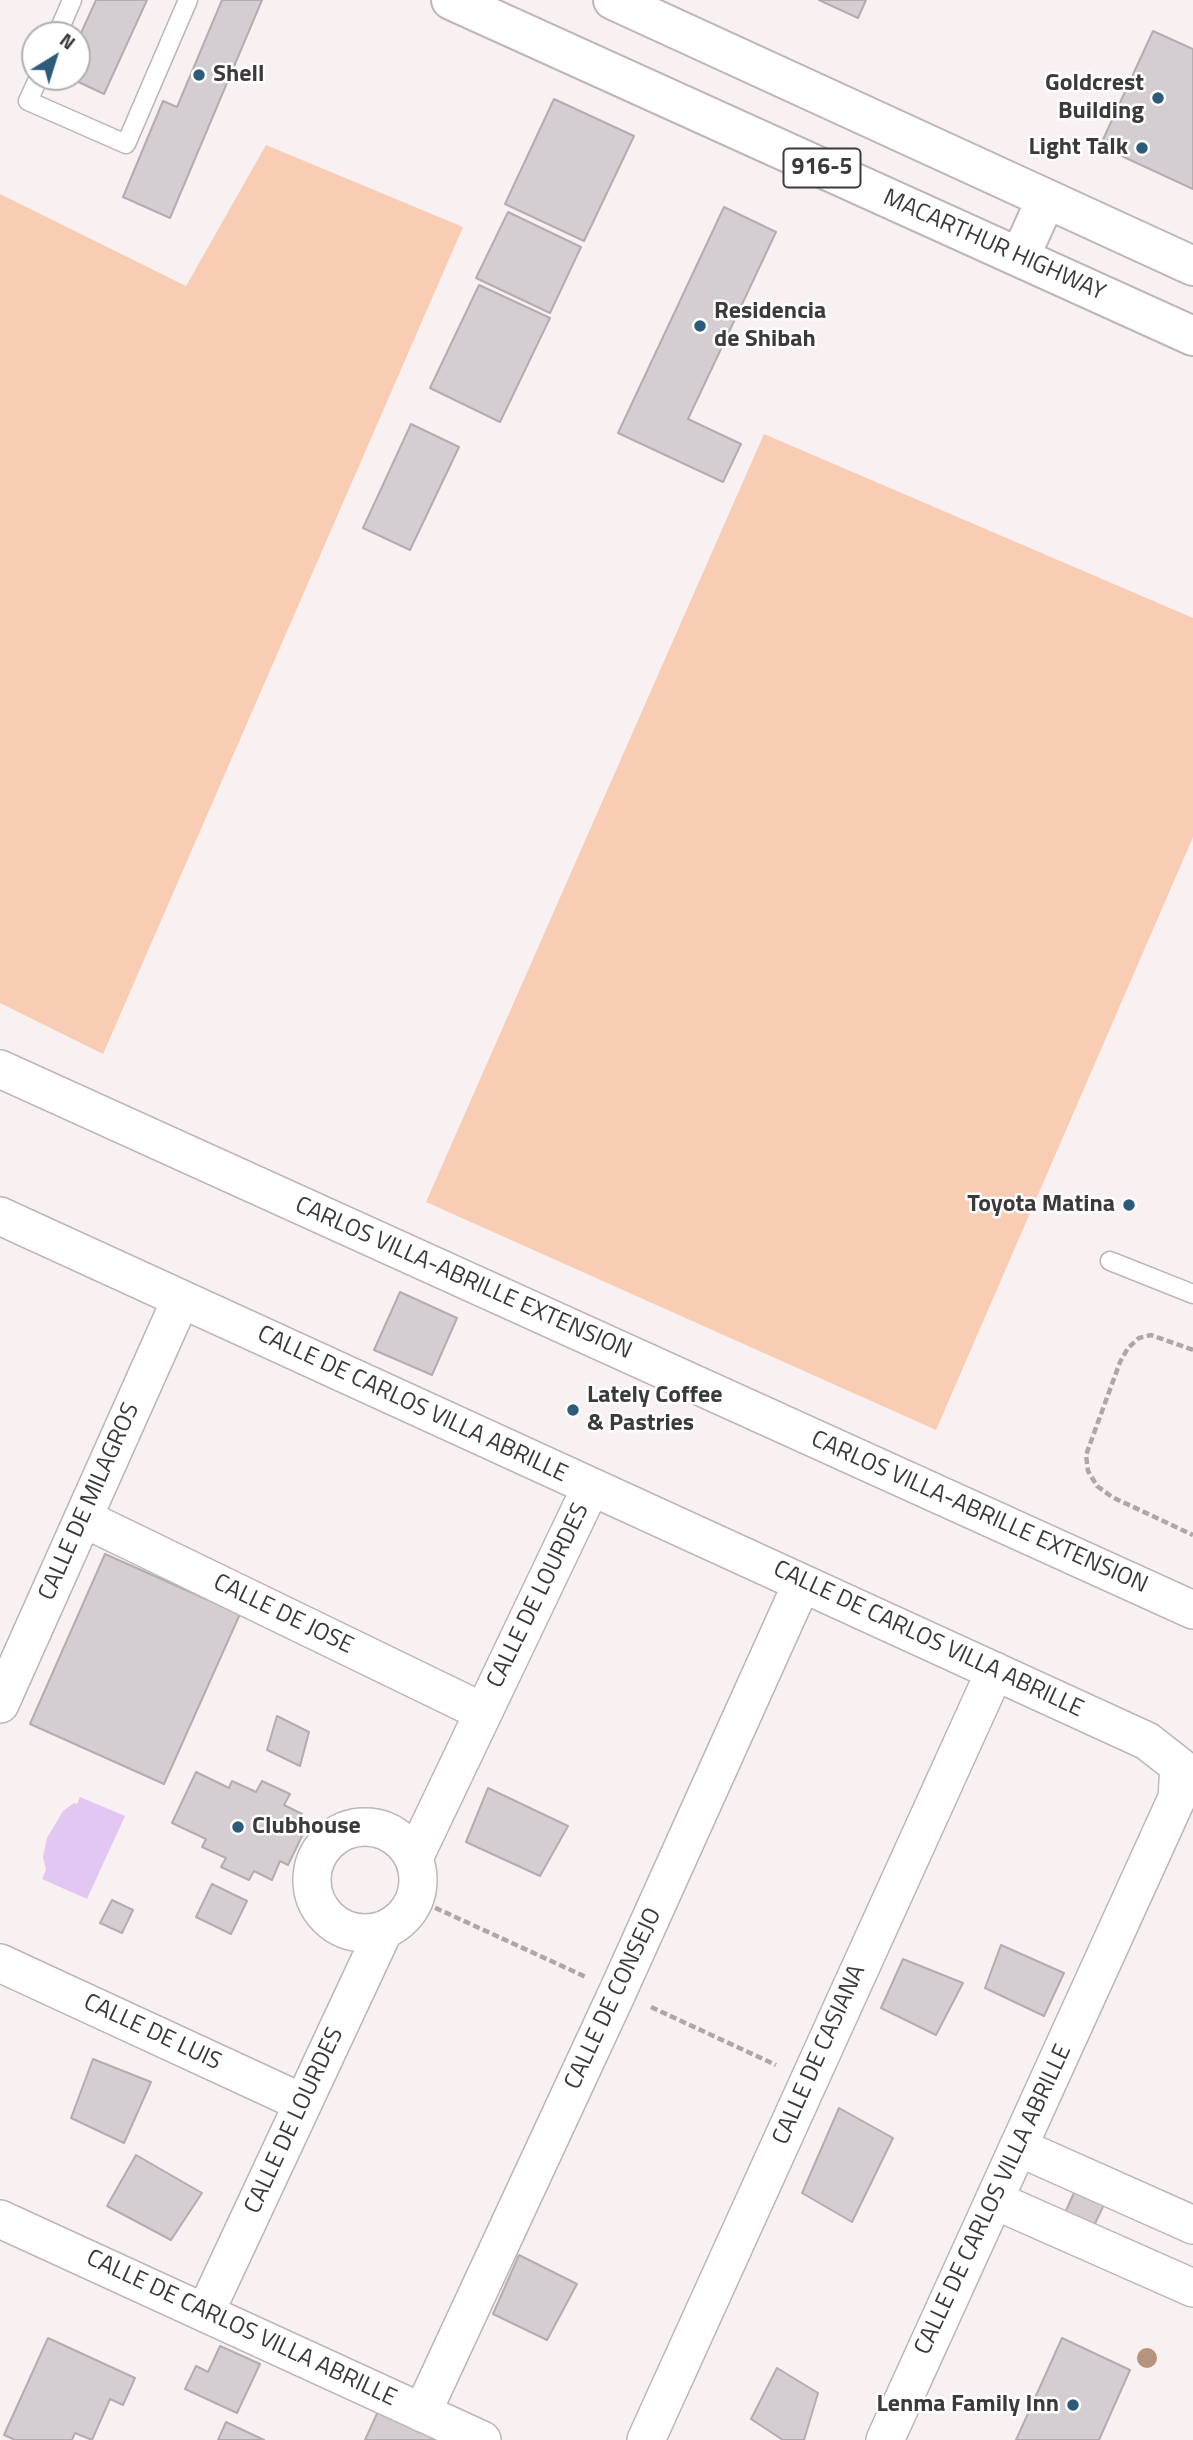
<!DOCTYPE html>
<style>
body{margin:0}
#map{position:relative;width:1193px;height:2440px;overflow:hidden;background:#f9f0f2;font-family:"Titillium Web",sans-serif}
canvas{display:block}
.north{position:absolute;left:21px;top:21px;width:70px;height:70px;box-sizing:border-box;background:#fff;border:2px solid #b1b0b0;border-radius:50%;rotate:38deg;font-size:19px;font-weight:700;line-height:28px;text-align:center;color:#3c393a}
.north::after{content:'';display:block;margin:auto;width:24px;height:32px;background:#2d5c7b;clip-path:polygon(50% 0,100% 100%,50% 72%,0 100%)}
</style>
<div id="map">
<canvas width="1193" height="2440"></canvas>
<div class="north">N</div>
</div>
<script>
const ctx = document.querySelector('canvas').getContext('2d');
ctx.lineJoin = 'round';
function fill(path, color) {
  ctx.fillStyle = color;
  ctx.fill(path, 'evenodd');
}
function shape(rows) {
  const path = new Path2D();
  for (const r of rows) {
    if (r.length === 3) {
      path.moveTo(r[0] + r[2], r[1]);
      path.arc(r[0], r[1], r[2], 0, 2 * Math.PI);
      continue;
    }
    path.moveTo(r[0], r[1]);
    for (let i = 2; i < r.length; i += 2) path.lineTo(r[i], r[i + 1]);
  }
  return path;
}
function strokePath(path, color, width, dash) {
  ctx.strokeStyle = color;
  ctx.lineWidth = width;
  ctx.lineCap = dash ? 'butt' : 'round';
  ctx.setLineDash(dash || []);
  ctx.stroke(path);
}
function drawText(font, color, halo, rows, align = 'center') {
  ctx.font = font + ' "Titillium Web",sans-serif';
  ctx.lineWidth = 5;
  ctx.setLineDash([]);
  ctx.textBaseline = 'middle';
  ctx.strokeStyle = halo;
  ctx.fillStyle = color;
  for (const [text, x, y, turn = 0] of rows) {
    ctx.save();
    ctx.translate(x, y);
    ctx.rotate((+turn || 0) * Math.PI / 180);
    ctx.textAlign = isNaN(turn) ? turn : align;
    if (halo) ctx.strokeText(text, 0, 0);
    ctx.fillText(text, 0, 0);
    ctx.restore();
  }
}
const green = shape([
 [266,145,463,227,103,1054,0,1003,0,194,186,286],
 [764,434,1193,618,1193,837,936,1430,426,1202]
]);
const water = shape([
 [80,1797,125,1816,87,1899,42,1879,46,1870,43,1857,47,1838,63,1811,74,1803,77,1804]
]);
const building = shape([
 [96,0,147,0,104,94,68,77,77,77,77,42,96,0],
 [222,0,262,0,170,218,123,197,163,101,177,107,222,0],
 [819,0,866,0,858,18,819,0],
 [1153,31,1193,49,1193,189,1100,146,1153,31],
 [554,99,634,136,584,241,505,204,554,99],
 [724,207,776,232,688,419,741,444,723,482,618,433,724,207],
 [508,212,581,247,550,313,476,278,508,212],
 [479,285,550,318,500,422,430,388,479,285],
 [411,424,459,447,410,550,363,528,411,424],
 [400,1292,457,1318,432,1375,374,1350,400,1292],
 [105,1554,240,1614,164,1784,30,1724,105,1554],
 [277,1716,309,1732,300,1766,267,1750,277,1716],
 [196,1772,229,1788,232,1781,256,1792,262,1781,290,1794,284,1805,302,1814,294,1830,303,1834,288,1865,280,1861,272,1880,254,1871,249,1880,221,1867,226,1858,202,1847,206,1839,172,1823,196,1772],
 [488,1788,568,1826,540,1876,466,1842,488,1788],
 [212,1884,247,1901,231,1934,196,1917,212,1884],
 [112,1900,133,1910,122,1933,100,1923,112,1900],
 [1001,1945,1064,1973,1044,2016,985,1988,1001,1945],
 [903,1959,963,1983,936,2035,881,2008,903,1959],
 [93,2059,151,2082,124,2143,71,2118,93,2059],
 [839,2108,893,2138,852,2222,802,2193,839,2108],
 [136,2155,202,2193,171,2240,107,2206,136,2155],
 [1077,2186,1106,2200,1093,2228,1064,2215,1077,2186],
 [519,2255,577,2284,547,2340,493,2314,519,2255],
 [48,2338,135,2378,123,2405,110,2399,92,2440,75,2433,72,2440,15,2440,4,2435,48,2338],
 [1062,2338,1130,2370,1099,2440,1016,2440,1062,2338],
 [220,2346,260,2364,237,2413,185,2389,196,2366,208,2372,220,2346],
 [777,2368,818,2393,804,2440,783,2440,751,2419,777,2368],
 [380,2407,453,2440,365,2440,380,2407],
 [226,2422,264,2440,218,2440,226,2422]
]);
const path = shape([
 [1193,1350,1151,1335,1139,1338,1128,1348,1120,1362,1086,1455,1088,1471,1097,1486,1112,1497,1193,1535],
 [416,1899,586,1977],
 [651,2007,776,2065]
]);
const lane = shape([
 [57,35,72,0],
 [39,77,28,101,126,144,188,0],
 [1110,1261,1193,1294]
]);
const street = shape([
 [0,1069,1193,1610],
 [0,1216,1147,1741,1179,1766,1177,1798,885,2440],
 [83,1518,483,1712],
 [0,1704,181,1299],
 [365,1880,53],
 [414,1858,591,1487],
 [0,1963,303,2103],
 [1018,2147,1193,2225],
 [994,2200,1193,2288],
 [0,2219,482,2440],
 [205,2313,384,1930],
 [422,2413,618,1991,802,1583],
 [646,2440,995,1671]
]);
const primary = shape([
 [451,0,1193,336],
 [613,0,1193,266],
 [1020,257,1046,199]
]);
const trees = [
 [1147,2358]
];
const markers = [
 [199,75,7,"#2d5c7b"],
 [1158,98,7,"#2d5c7b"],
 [1142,148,7,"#2d5c7b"],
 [700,326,7,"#2d5c7b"],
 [1129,1205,7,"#2d5c7b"],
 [573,1410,7,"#2d5c7b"],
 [238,1827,7,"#2d5c7b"],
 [1073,2405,7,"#2d5c7b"]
];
const shields = [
 [822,168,77]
];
const shieldNames = [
 ["916-5",822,168]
];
const poiNames = [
 ["Shell",213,75],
 ["Goldcrest",1144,84,"right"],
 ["Building",1144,112,"right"],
 ["Light Talk",1128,148,"right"],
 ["Residencia",714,312],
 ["de Shibah",714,340],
 ["Toyota Matina",1115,1205,"right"],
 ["Lately Coffee",587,1396],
 ["& Pastries",587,1424],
 ["Clubhouse",252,1827],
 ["Lenma Family Inn",1059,2405,"right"]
];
const streetNames = [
 ["MACARTHUR HIGHWAY",994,246,24],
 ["CARLOS VILLA-ABRILLE EXTENSION",463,1279,24],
 ["CALLE DE CARLOS VILLA ABRILLE",412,1405,25],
 ["CALLE DE MILAGROS",90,1502,-66],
 ["CARLOS VILLA-ABRILLE EXTENSION",979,1513,24],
 ["CALLE DE LOURDES",539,1596,-64],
 ["CALLE DE JOSE",283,1615,26],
 ["CALLE DE CARLOS VILLA ABRILLE",928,1640,25],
 ["CALLE DE CONSEJO",614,1999,-65],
 ["CALLE DE LUIS",152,2033,25],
 ["CALLE DE CASIANA",820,2055,-66],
 ["CALLE DE LOURDES",295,2121,-65],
 ["CALLE DE CARLOS VILLA ABRILLE",994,2200,-65],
 ["CALLE DE CARLOS VILLA ABRILLE",241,2329,25]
];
fill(green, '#f8cdb4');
fill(water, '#e3c7f3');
fill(building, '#d4cdd2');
strokePath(building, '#b3acb1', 2);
strokePath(lane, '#bdb5b6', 21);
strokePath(street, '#bdb5b6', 40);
strokePath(primary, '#bdb5b6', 42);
strokePath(path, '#ada7a8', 4.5, [7, 3.5]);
strokePath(lane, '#fff', 18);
strokePath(street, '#fff', 37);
strokePath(primary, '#fff', 38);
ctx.fillStyle = '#b7927c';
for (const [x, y] of trees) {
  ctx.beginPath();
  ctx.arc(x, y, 10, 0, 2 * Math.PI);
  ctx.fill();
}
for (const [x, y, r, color] of markers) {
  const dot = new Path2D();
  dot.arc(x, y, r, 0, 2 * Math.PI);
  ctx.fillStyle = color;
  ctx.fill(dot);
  strokePath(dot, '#fff', 2.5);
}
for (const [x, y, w] of shields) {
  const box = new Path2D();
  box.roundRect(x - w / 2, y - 19.5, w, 39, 5);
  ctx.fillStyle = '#fff';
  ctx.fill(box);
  strokePath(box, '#3c393a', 2);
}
drawText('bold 23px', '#3c393a', null, shieldNames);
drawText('bold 24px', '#3c393a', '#fff', poiNames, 'left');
drawText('24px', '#3c393a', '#fff', streetNames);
</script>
